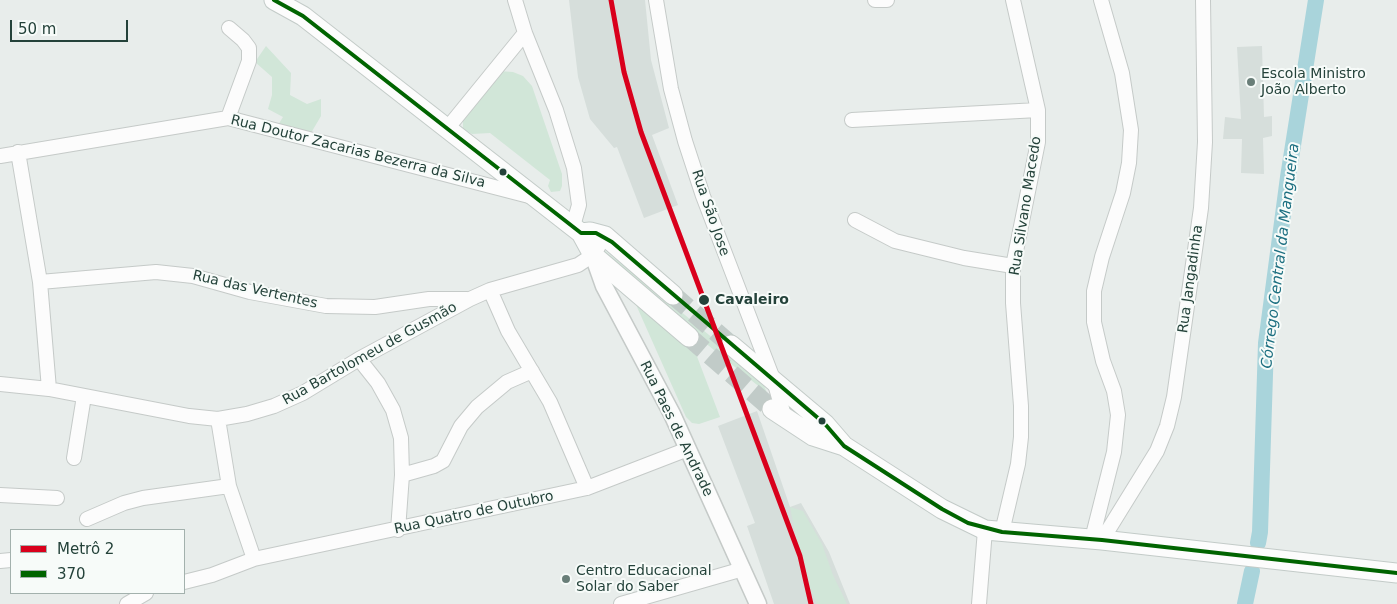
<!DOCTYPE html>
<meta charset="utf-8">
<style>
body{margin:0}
#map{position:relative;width:1397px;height:604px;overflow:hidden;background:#e8edeb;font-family:"DejaVu Sans",sans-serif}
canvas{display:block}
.legend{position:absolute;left:10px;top:529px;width:175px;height:65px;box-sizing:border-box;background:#f7fbf9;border:1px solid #a3b1ad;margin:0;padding:6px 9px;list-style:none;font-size:15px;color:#24423a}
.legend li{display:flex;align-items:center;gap:10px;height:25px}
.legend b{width:25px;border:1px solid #a3b1ad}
.scale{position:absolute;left:10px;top:20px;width:118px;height:22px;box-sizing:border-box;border:2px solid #24423a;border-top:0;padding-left:6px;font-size:15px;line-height:18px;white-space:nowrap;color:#24423a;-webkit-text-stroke:4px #f7fbf9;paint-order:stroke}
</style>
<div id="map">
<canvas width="1397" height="604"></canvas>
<ul class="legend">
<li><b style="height:6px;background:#d9001c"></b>Metrô 2</li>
<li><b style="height:6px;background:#006400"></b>370</li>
</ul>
<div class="scale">50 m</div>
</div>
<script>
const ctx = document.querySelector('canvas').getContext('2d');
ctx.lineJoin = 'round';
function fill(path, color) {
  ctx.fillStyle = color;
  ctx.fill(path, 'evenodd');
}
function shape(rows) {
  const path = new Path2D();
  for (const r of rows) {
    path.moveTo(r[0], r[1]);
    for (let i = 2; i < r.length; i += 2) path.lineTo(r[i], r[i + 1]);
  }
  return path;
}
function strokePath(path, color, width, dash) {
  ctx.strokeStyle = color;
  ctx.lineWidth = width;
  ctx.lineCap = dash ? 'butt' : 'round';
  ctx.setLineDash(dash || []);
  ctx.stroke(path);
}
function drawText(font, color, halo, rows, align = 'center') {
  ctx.font = font + ' "DejaVu Sans",sans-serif';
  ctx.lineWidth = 4;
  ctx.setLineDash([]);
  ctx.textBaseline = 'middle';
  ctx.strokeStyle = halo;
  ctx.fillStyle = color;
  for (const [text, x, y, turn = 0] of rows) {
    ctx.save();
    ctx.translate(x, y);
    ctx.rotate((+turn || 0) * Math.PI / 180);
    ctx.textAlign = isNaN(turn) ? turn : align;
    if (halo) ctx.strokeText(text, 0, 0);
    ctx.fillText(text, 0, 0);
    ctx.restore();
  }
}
const built = shape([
 [569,0,645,0,651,60,669,128,652,135,678,205,644,218,617,147,614,148,590,119,578,77],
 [1262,46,1264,117,1272,116,1272,136,1263,138,1264,174,1241,173,1242,139,1223,139,1225,117,1241,119,1237,47],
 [757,411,790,507,801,503,829,552,850,604,774,604,747,526,755,523,718,426]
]);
const green = shape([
 [266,46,291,73,290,95,307,104,321,99,321,116,311,133,278,125,283,117,268,109,272,95,272,77,255,62],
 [499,71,513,72,523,76,532,86,562,174,562,186,560,191,551,192,548,186,550,180,490,133,472,134,463,129,463,118],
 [600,247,662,296,761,378,767,393,693,333,598,249],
 [633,298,693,346,720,417,699,424,692,423,686,417],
 [790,507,803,511,822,544,833,575,847,604,817,604,802,568]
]);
const canal = shape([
 [1258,543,1260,532,1266,343,1288,177,1316,0],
 [1245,604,1252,571]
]);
const secondaryTunnel = shape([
 [673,295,731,345],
 [689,337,772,409]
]);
const minor = shape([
 [515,0,525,33,556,110,574,168,579,205,573,226],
 [656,0,671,89,685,141,703,196,775,384,785,419],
 [875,0,887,0],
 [228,118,249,61,249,48,243,40,229,28],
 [852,120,1038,110],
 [446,130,525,33],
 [18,152,40,282,49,389],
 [0,156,228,118,529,196],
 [855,220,895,241,964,258,1013,266],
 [40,282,156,272,193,276,250,292,326,306,375,307,429,299,467,299],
 [490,290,508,331,550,402,587,488],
 [359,359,378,383,393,410,401,438,402,475,398,530],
 [0,384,49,389,189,416,218,419,247,414,274,406,303,393,359,359,470,299,490,290,578,265,593,255,605,236],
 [218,419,229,486,254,559],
 [74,458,84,396],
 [402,475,434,466,443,461,461,426,477,407,507,382,532,371],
 [0,495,57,498],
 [87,519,124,503,143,498,229,486],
 [1002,532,1018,464,1021,437,1021,406,1013,303,1013,266,1038,142,1038,110,1013,0],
 [1092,539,1114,452,1118,415,1114,391,1103,361,1094,322,1094,291,1102,257,1123,193,1129,163,1131,130,1122,73,1101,0],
 [1102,540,1157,451,1167,426,1174,397,1201,208,1205,142,1203,0],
 [0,561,11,560],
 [184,582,212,575,254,559,587,488,688,449],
 [127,604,146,593],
 [621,604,743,569],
 [979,604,985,530]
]);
const tertiary = shape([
 [593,255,604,286,672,414,758,604]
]);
const secondary = shape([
 [274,0,303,16,581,233,593,255,689,337],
 [581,233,590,232,605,236,673,295],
 [731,345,825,424,844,446],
 [772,409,813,436,844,446,942,509,985,530,1102,540,1397,573]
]);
const bus1 = shape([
 [274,0,303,16,581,233,596,233,612,242,825,424,844,446,942,509,968,523,1002,532,1102,540,1397,573]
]);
const metro1 = shape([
 [611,0,624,72,641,132,800,556,811,604]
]);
const markers = [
 [1251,82,5,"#697e78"],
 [503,172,4.5,"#24423a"],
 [704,300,6,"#24423a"],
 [822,421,4.5,"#24423a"],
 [566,579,5,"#697e78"]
];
const poiNames = [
 ["Escola Ministro",1261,74],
 ["João Alberto",1261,90],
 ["Centro Educacional",576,571],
 ["Solar do Saber",576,587]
];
const streetNames = [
 ["Rua Doutor Zacarias Bezerra da Silva",358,152,14],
 ["Rua Silvano Macedo",1026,206,-81],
 ["Rua São Jose",710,213,71],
 ["Rua Jangadinha",1191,279,-82],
 ["Rua das Vertentes",255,290,13],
 ["Rua Bartolomeu de Gusmão",370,354,-29],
 ["Rua Paes de Andrade",676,429,64],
 ["Rua Quatro de Outubro",474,513,-12]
];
const stopNames = [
 ["Cavaleiro",715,300]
];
const waterNames = [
 ["Córrego Central da Mangueira",1281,256,-83]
];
fill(built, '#d6dedb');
fill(green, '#d1e6d8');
strokePath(canal, '#a9d4db', 16);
strokePath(secondaryTunnel, '#c1cbc8', 19, [19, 9]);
strokePath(minor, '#c5cac8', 16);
strokePath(tertiary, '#c5cac8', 19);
strokePath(secondary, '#c3cbc8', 21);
strokePath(minor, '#fcfcfc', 14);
strokePath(tertiary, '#fcfcfc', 16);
strokePath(secondary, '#fcfcfc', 19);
strokePath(bus1, '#006400', 4);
strokePath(metro1, '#d9001c', 5);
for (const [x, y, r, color] of markers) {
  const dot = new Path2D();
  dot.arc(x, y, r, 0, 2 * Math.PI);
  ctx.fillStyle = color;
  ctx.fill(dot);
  strokePath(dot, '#f7fbf9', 2);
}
drawText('14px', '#24423a', '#f7fbf9', poiNames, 'left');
drawText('14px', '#24423a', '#f7fbf9', streetNames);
drawText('bold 14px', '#24423a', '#f7fbf9', stopNames, 'left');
drawText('italic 15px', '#1c6f80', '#f7fbf9', waterNames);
</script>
